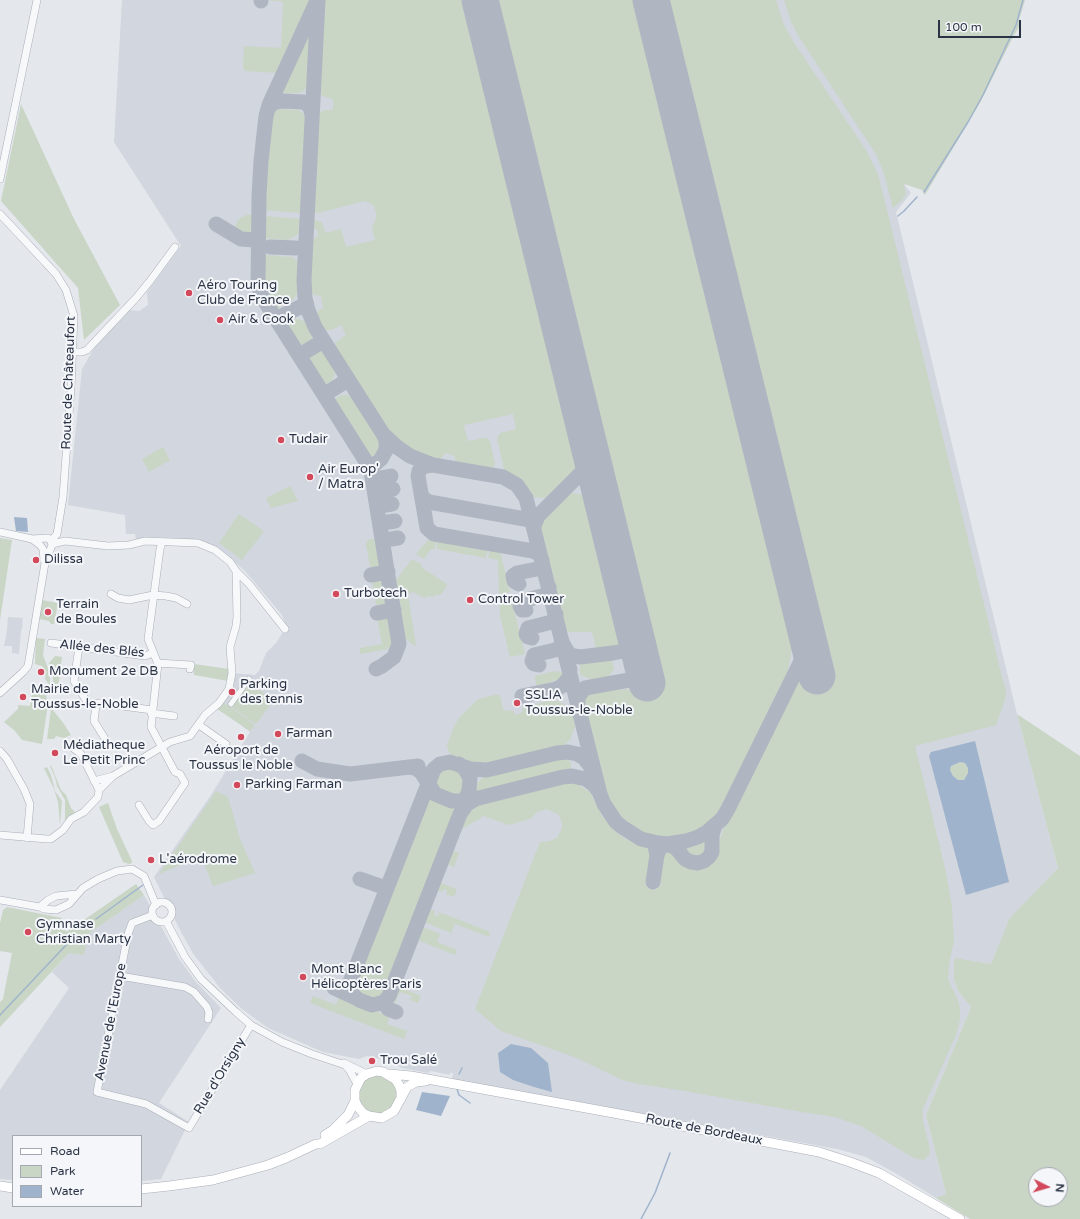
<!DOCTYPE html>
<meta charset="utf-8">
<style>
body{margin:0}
#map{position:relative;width:1080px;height:1219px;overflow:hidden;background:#e4e7ec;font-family:"Varela Round",sans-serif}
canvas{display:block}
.legend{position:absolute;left:12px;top:1135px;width:130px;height:72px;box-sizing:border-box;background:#f4f6f9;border:1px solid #a4a8b1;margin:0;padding:5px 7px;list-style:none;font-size:12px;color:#2b3445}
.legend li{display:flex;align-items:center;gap:8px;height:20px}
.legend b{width:20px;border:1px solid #a4a8b1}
.north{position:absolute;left:1028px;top:1167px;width:40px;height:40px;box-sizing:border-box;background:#f4f6f9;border:1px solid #a4a8b1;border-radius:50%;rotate:95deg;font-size:11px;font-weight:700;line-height:16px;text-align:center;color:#2b3445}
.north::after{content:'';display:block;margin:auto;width:14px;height:18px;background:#d1495b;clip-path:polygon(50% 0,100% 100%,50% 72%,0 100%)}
.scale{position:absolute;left:938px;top:20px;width:83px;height:18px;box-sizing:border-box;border:2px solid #2b3445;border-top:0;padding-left:5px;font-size:12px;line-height:14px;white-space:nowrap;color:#2b3445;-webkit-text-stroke:3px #f4f6f9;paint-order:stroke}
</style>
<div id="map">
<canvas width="1080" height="1219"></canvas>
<ul class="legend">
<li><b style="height:5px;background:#fff"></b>Road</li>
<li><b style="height:11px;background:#c9d6c5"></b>Park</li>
<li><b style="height:11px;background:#9fb4cc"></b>Water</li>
</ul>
<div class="north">N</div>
<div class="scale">100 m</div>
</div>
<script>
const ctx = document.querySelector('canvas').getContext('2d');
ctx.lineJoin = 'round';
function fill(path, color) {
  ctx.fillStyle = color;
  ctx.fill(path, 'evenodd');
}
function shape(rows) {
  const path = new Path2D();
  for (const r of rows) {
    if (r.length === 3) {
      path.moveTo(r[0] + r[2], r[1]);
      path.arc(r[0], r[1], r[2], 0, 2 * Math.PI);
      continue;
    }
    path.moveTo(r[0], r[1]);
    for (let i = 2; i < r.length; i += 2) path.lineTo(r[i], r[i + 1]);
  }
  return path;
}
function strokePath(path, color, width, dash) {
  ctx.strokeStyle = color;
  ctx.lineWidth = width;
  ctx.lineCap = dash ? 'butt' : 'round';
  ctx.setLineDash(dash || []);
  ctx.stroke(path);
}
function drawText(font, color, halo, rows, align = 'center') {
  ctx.font = font + ' "Varela Round",sans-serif';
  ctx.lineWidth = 4;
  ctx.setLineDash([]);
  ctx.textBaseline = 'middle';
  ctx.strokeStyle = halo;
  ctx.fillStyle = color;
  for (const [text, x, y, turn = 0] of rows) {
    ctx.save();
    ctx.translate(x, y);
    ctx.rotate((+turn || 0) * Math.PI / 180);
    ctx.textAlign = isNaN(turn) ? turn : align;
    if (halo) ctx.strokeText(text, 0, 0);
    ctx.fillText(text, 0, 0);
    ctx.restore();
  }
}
const built = shape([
 [122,0,827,0,904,184,911,193,896,212,1017,714,1058,868,1011,918,991,964,954,959,954,980,958,991,971,1007,926,1115,946,1194,936,1198,897,1174,866,1157,837,1149,452,1079,453,1073,450,1073,450,1075,431,1071,428,1073,402,1068,388,1060,376,1058,367,1056,359,1059,323,1052,268,1028,242,1009,221,989,194,955,181,932,154,877,211,795,250,732,215,706,229,689,232,673,255,675,259,671,266,653,276,643,285,629,287,629,282,615,245,571,216,546,198,540,158,537,136,540,135,534,126,534,125,515,68,505,82,369,96,345,128,310,139,311,148,305,147,292,181,246,114,142],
 [8,617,23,618,22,625,23,625,21,631,19,654,12,653,12,646,4,646,6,636,7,635,6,634,7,631],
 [144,895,179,959,196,982,221,1008,159,1103,189,1122,161,1179,141,1181,141,1136,13,1136,13,1180,0,1179,0,1090,69,988,52,972,83,937]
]);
const green = shape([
 [267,0,311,0,280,73,244,71,244,69,243,68,244,46,281,48,283,2],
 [324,0,466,0,579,459,578,467,576,471,555,493,547,498,533,497,519,481,505,473,497,438,500,433,516,429,513,414,464,425,468,441,484,438,487,438,490,441,495,464,491,470,460,466,455,461,455,456,445,453,441,459,438,461,434,461,412,453,403,447,396,440,388,431,336,350,335,343,346,335,341,325,331,330,326,330,322,328,317,317,317,313,319,310,323,308,321,296,314,295,309,290,311,242,318,235,318,231,313,227,312,222,316,220,321,222,323,225,325,233,341,229,346,247,375,240,372,228,377,216,374,206,371,204,364,201,318,213,314,212,313,210,318,115,321,112,325,110,333,110,333,99,322,96,320,91],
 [493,0,637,0,791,626,792,648,788,670,783,684,719,812,710,822,700,829,678,837,659,838,649,836,638,831,625,823,613,810,606,794,581,699,584,693,588,692,633,689,660,682],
 [664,0,776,0,784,25,793,41,866,150,878,174,1003,681,1006,689,1005,700,996,725,915,746,945,868,952,906,954,940,949,965,948,979,959,1003,960,1011,960,1019,957,1033,922,1111,923,1121,930,1150,929,1155,924,1160,917,1159,912,1157,861,1126,835,1117,802,1112,679,1090,638,1084,622,1080,577,1058,501,1031,475,1009,540,842,550,841,557,838,562,828,562,823,558,814,547,809,537,812,532,818,509,825,484,816,457,832,464,814,470,807,475,804,563,781,573,782,590,792,602,816,616,832,625,839,646,847,651,851,652,857,649,874,645,883,648,888,655,890,658,888,661,884,660,879,658,874,660,857,663,852,670,851,673,852,683,864,695,869,707,866,712,861,715,857,718,844,724,828,734,811,797,682,828,674],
 [784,0,1025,0,1019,20,1019,27,1012,39,980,103,925,195,922,190,904,184,906,194,903,199,893,208,884,174,876,154,799,37,791,22],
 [310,28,311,31,308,86,302,92,296,93,283,93,279,92],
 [21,104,74,219,120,305,84,340,78,288,1,201],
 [284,109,298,110,303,113,306,120,301,213,261,210,265,158,270,116,272,110],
 [247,215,255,215,253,230,248,234,240,231,235,226,240,218],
 [263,216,302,219,300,231,297,235,288,240,262,238],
 [266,255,292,257,297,261,298,267,297,293,294,299,275,310,265,292,261,283,261,261,262,257],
 [296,319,301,320,305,322,316,339,300,348,285,325,290,321],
 [321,349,323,350,334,368,335,373,332,381,323,385,306,358],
 [341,395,347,395,354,399,380,439,379,450,371,458,370,458,333,400],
 [163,447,170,460,149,472,142,459],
 [290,486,298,501,271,508,266,498],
 [574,493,583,495,587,499,589,504,623,638,622,645,617,649,597,652,592,632,568,632,564,626,541,533,540,523,543,517,565,495],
 [239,514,264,531,242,560,219,543],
 [0,538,12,540,0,620],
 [434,538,437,539,435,549,431,549,424,559,416,554,427,541],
 [370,539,374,539,378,542,382,564,377,569,370,566,366,544,366,542],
 [438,539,488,547,486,558,437,549],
 [490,548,497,549,500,551,510,592,499,594,498,560,488,558],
 [411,560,414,560,422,565,421,567,447,584,446,587,441,595,435,595,433,597,428,596,425,598,413,592,408,594,416,646,412,644,403,636,394,583],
 [377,576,383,577,385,580,389,602,386,605,382,607,378,607,376,604,372,581],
 [510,594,525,654,510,657,500,616,499,596],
 [42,600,58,603,54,624,51,624,49,621,39,619],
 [386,615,390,617,391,620,394,640,393,645,387,649,360,654,360,648,382,644,377,617],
 [36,638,45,639,43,655,50,674,50,686,45,679,46,672,42,666,35,664],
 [55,656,62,657,58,689,53,688,53,675,49,663],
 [612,660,614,669,607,678,592,680,581,675,580,673,580,666,585,661],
 [194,664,229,669,228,681,194,675],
 [555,671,561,672,563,674,562,678,552,681,548,685,545,686,536,685,535,676],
 [249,683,274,700,256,724,231,707],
 [37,692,46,695,48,704,42,744,22,740,15,731,4,722,18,709,18,705,30,706,32,694],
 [496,695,500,695,503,710,513,711,515,715,523,712,522,708,548,701,557,701,562,703,568,707,574,718,575,726,570,740,562,747,488,766,486,762,473,764,465,763,452,756,449,752,447,745,454,726,459,718,477,700,489,696],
 [223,702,255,725,250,731,217,709],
 [51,709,52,709,64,724,71,735,64,738,56,736,54,739,47,739],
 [1017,714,1080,756,1080,1219,970,1219,936,1198,946,1194,926,1115,971,1007,958,991,954,980,954,958,991,964,1010,918,1058,868],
 [1036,1175,1060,1175,1060,1199,1036,1199],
 [562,757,567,758,571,763,571,768,567,772,479,794,477,794,473,791,477,783,484,777,492,773],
 [960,762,965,763,968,768,968,773,964,780,958,780,953,776,950,770,951,766],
 [51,765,61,790,66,795,71,808,75,812,65,821,65,800,57,786,55,777,50,766],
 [47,767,51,775,55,791,62,801,60,825,58,802,54,789,44,768],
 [447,767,453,768,459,771,465,779,464,790,463,793,458,797,450,797,438,792,433,785,433,778,435,775,438,771],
 [216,791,228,797,240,839,255,873,213,886,201,856,159,874],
 [427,798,454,808,455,813,386,991,380,998,376,1000,367,1000,362,997,356,992,354,983,355,979,425,799],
 [108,803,117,829,132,861,132,863,129,864,123,862,99,807],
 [705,842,708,846,706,854,700,858,692,857,686,851,686,849],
 [450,849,459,853,454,867,445,863],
 [438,882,457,889,454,897,446,894,447,890,444,889,442,892,435,889],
 [136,884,144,895,88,934,84,955,69,953,0,1027,0,1002,3,999,12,953,0,951,0,923,3,910,7,907,62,918,66,932,74,927,74,924,78,924],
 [428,908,435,911,434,915,438,916,439,912,490,932,489,937,455,924,451,933,422,921],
 [420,926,440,934,437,942,457,950,455,955,415,939],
 [397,986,421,996,418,1003,410,1000,412,996,400,992,393,1007,390,1006],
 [313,996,336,1005,339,997,386,1015,387,1014,390,1015,387,1024,407,1031,404,1039,310,1003],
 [377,1074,395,1083,398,1097,388,1112,375,1115,364,1109,358,1098,360,1085,364,1079]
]);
const water = shape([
 [14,517,27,518,28,532,16,531],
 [975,741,1009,882,966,895,929,756,931,752],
 [960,762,965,763,968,768,968,773,964,780,958,780,953,776,950,770,951,766],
 [511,1044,531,1048,548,1063,552,1092,534,1087,513,1080,500,1072,498,1053],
 [422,1092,450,1096,441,1116,416,1110]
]);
const stream = shape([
 [924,192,968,122,983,95,1016,25,1023,0],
 [898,216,904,211,917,197],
 [96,919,143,885],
 [0,1015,68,943],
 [459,1074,462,1068],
 [457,1089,459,1095,470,1103],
 [641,1219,655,1193,670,1153]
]);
const taxiway = shape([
 [318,0,304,280,305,298,308,310,315,327,383,434,397,447,410,456,433,465,503,477,517,485,526,498,600,794,604,804,616,822,622,827,641,839,658,843,667,844,686,841,698,837,707,832,722,819,728,809,800,663,805,648,806,639,805,629],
 [261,1,261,0],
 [315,5,269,105,266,116,261,161,259,196,258,285,263,298,271,311,365,460,372,474],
 [269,107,275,102,284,101,303,102,307,104,310,107,312,115],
 [216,224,241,239,254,240,258,244],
 [270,247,296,248],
 [282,316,300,307],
 [305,352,318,344],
 [330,391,343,383],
 [433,465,424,466,419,471,418,476,427,528,434,534,533,551,539,554,542,560,541,566,537,569,517,573,513,576,514,581,519,584],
 [372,476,375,479,391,476],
 [374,488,377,491,393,489],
 [421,494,424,499,429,502,525,519,531,521,534,526],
 [377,503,379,506,392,504],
 [379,520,382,523,395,521],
 [534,526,538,516,582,472,591,456],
 [382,537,385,540,398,538],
 [371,575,388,572],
 [526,610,522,610,520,606,522,601,546,595,548,593,549,587],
 [377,613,394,610],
 [532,638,528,637,526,634,528,628,552,622,556,614],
 [563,644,569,654,574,656,580,657,613,653,638,648],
 [539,665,534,664,532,661,534,655,559,649,562,641],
 [376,669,382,666,394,657,399,644,371,471,372,467,381,459,386,450,386,440,383,434],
 [522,696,556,689,562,686,569,678,570,669],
 [578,704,578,697,585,688,646,677],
 [302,761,317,769,350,774,418,766],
 [459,764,465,769,470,778,469,790,463,807],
 [408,767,415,768,421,772,435,794,452,801,467,801,563,777,572,776,586,779,594,785,599,792],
 [477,798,467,804,460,814,389,996,384,1002,377,1004,372,1005,359,1000,355,997,351,991,350,982,434,769,440,764,450,762,471,769,487,770,557,753,568,752,577,754,584,758,593,770],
 [657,855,660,848,667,844,676,848,685,859,691,862,698,863,704,861,709,857,712,852,712,835,715,825],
 [360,879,383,887,385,891],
 [653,882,657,855,655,846],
 [334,988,358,999],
 [388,1009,396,1012]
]);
const runway = shape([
 [480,0,647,683],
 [651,0,817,676]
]);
const pedestrian = shape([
 [231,704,249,679]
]);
const minor = shape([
 [0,179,37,0],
 [0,214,56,274,66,290,74,316,71,387,63,497,57,534,51,541],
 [73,352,82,352,87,350,136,298,150,281,175,247],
 [0,532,32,539,48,538,51,541,52,545,45,563,28,666,23,672,0,693],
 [32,539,40,545,43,549,44,560],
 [52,544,65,541,108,546,129,545,145,541,198,543,215,550,230,562,236,571,237,617,236,626,230,647,232,673,229,689,219,703,205,715,190,736,170,742,113,776,99,790],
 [236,571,249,584,285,629],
 [111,594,118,598,129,600,153,595,166,596,176,598,187,604],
 [51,643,145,656,153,653],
 [79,647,74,681,89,705,100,703,152,710],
 [157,663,191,665,190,669],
 [96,705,94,721,107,742],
 [151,713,174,716],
 [199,725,226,744],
 [0,751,7,759,24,789,30,804,27,838],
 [94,781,113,776],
 [139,805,149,821,153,825,159,821,185,783,180,774,175,772,151,727,158,664,148,639,160,549,162,542],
 [0,835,47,839,51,839,63,830,71,819,84,812,98,797,99,790,81,754,73,748],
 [0,900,40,907,44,909,56,910,69,904,83,888,98,879,117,871,132,869,144,876,156,905],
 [162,912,10],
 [40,907,48,900,56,896,77,894],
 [153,915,132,923,128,934,97,1092,146,1104,189,1128,251,1025],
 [166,921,185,957,201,979,236,1012,251,1025,282,1042,312,1054,345,1065,350,1071,357,1084],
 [120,976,185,987,194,992,207,1007,209,1013,208,1019],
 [344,1063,367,1074]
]);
const secondary = shape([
 [389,1074,411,1076,619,1114,819,1152,850,1162,879,1173,960,1219],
 [401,1099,401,1091,399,1085,395,1079,383,1072,377,1071,367,1074,361,1078,355,1090,355,1101,358,1107,363,1113,369,1116,382,1118,394,1111,407,1087,416,1082,426,1081],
 [325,1135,333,1130,348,1115,355,1101],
 [0,1186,13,1188],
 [141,1189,169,1186,213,1180,268,1165,286,1158,316,1144,320,1144,369,1116]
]);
const markers = [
 [189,293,4,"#d1495b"],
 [220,320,4,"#d1495b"],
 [281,440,4,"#d1495b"],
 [310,477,4,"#d1495b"],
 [36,560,4,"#d1495b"],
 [336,594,4,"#d1495b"],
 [470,600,4,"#d1495b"],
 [48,612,4,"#d1495b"],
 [41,672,4,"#d1495b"],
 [232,692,4,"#d1495b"],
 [23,697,4,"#d1495b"],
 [517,703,4,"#d1495b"],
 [278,734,4,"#d1495b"],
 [241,737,4,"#d1495b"],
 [55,753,4,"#d1495b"],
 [237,785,4,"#d1495b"],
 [151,860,4,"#d1495b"],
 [28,932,4,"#d1495b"],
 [303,977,4,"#d1495b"],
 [372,1061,4,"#d1495b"]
];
const poiNames = [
 ["Aéro Touring",197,286],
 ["Club de France",197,301],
 ["Air & Cook",228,320],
 ["Tudair",289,440],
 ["Air Europ'",318,470],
 ["/ Matra",318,485],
 ["Dilissa",44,560],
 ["Turbotech",344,594],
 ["Control Tower",478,600],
 ["Terrain",56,605],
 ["de Boules",56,620],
 ["Monument 2e DB",49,672],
 ["Parking",240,685],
 ["des tennis",240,700],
 ["Mairie de",31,690],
 ["Toussus-le-Noble",31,705],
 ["SSLIA",525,696],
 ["Toussus-le-Noble",525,711],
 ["Farman",286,734],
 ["Médiatheque",63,746],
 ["Le Petit Princ",63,761],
 ["Aéroport de",241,751,"center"],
 ["Toussus le Noble",241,766,"center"],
 ["Parking Farman",245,785],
 ["L'aérodrome",159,860],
 ["Gymnase",36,925],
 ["Christian Marty",36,940],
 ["Mont Blanc",311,970],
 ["Hélicoptères Paris",311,985],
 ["Trou Salé",380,1061]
];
const streetNames = [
 ["Route de Châteaufort",69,383,-88],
 ["Allée des Blés",102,649,6],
 ["Avenue de l'Europe",111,1022,-79],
 ["Rue d'Orsigny",220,1076,-59],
 ["Route de Bordeaux",704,1130,11]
];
fill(built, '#d2d6de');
fill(green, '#c9d6c5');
fill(water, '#9fb4cc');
strokePath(stream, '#9fb4cc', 1.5);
strokePath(taxiway, '#b0b6c1', 15);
strokePath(runway, '#b0b6c1', 37);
strokePath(pedestrian, '#a9aeb7', 6);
strokePath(minor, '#a9aeb7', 8);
strokePath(secondary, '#a9aeb7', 10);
strokePath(pedestrian, '#f7f8fa', 5);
strokePath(minor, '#f7f8fa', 7);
strokePath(secondary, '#fff', 9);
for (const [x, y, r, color] of markers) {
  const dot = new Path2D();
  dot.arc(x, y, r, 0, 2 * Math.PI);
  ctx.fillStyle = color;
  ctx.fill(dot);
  strokePath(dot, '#f4f6f9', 1.5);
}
drawText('13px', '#2b3445', '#f4f6f9', poiNames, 'left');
drawText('13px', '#2b3445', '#f4f6f9', streetNames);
</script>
